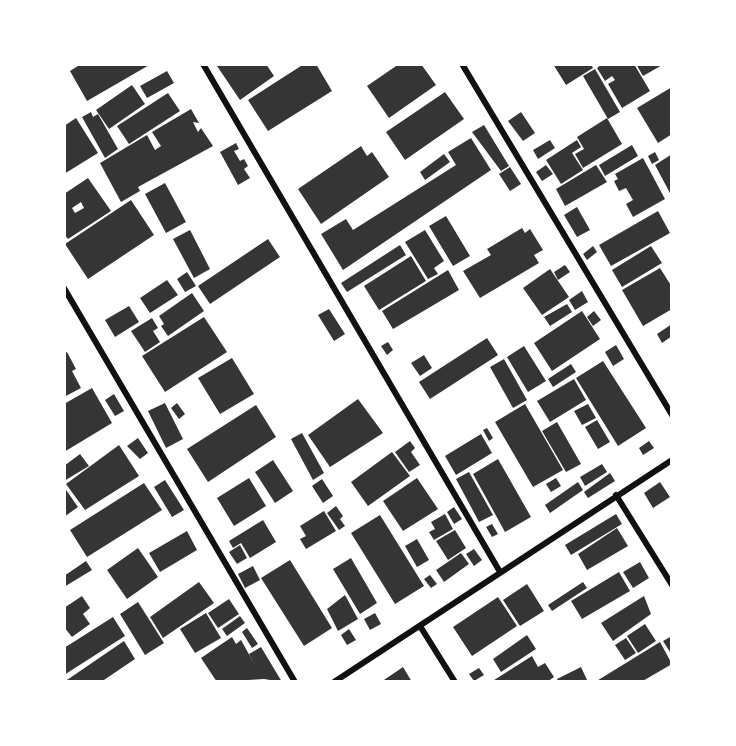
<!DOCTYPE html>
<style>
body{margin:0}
#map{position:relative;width:736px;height:746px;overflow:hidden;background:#fff;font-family:Raleway,sans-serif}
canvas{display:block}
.frame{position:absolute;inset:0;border:66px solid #fff;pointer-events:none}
</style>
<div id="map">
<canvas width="736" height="746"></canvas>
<div class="frame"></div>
</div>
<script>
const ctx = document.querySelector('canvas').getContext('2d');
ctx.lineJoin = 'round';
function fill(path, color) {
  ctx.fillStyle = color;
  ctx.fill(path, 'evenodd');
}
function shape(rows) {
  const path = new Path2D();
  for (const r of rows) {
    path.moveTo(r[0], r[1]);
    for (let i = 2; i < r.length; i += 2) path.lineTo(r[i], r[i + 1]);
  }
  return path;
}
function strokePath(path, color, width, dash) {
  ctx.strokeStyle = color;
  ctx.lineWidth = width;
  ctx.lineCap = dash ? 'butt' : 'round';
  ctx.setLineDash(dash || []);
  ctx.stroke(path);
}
const building = shape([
 [81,64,151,64,87,101,70,71],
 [219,64,266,64,274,76,240,100,217,66],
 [304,64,316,64,332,91,268,131,248,100],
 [399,64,421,64,436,85,389,118,367,86],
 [553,64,591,64,593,68,566,85],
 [602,64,634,64,650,91,622,108,608,84,615,80,612,76,605,81,597,68],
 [636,64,664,64,643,76],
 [595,69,620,112,608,119,583,76],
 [167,71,174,83,147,98,140,86],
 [132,85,145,104,109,129,96,110],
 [672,87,672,134,658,143,637,108],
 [445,92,464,119,405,160,386,132],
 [168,93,180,111,129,144,117,126],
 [191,109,199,123,193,122,198,132,201,128,213,146,138,187,140,191,121,202,100,163,147,135,155,150,161,146,152,132],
 [91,112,93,117,98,114,118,149,105,158,82,117],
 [521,112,535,133,523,141,508,121],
 [76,118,98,153,64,174,64,126],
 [607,118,622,144,583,168,575,154,584,149,577,137],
 [484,125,509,166,501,171,472,132],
 [471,138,491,170,343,270,321,234,346,219,353,230,456,165,448,152],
 [550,140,555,148,538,159,533,150],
 [577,140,581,147,572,153,583,170,561,184,546,160],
 [236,143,239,149,234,151,240,161,244,159,248,166,244,169,250,178,238,185,220,152],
 [632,145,638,156,605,176,599,165],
 [361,146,367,156,372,152,389,177,321,224,298,189],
 [655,152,659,160,652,164,648,156],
 [444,154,450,162,425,180,420,172],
 [672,154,672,195,671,195,655,165],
 [643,158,665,199,633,217,626,204,633,200,626,188,619,191,614,181,618,179,615,174],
 [546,165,553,174,542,181,536,172],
 [596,165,607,182,565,206,556,189],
 [510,167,521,184,510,191,499,174],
 [88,178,111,211,68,239,64,234,64,194],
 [81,202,84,208,75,213,72,208],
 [165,183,186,222,166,233,145,194],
 [131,200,154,235,88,279,65,244],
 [577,207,590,230,577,237,564,215],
 [658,211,670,233,611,266,599,245],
 [446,216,470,256,453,266,429,226],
 [522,228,525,233,530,229,543,250,534,255,539,263,480,298,463,271,491,255,487,249],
 [190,230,210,269,194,278,173,239],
 [425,230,444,261,434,268,438,274,428,279,405,242],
 [268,239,280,257,210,304,198,286],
 [400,245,406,255,347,292,341,283],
 [593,246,597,252,587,260,583,254],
 [651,246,662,263,622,287,612,270],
 [411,256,426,281,379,310,364,286],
 [565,265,570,272,558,280,554,272],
 [660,268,672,287,672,309,643,326,622,290],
 [550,269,569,297,542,315,523,288],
 [448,270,459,290,393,329,382,311],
 [187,272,196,286,185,292,177,279],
 [167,280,178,295,150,313,140,298],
 [582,291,588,302,575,310,569,300],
 [192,293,204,311,168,336,161,326,164,324,159,316],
 [567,304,572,312,550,326,544,317],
 [129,306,139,322,115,337,105,320],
 [329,309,345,334,334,341,318,315],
 [582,311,600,339,552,371,534,343],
 [594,311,601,320,593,326,587,317],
 [204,317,227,352,165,392,142,356],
 [152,318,158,328,153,331,160,342,145,352,131,331],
 [672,324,672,336,662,343,657,334],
 [487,338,498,355,430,399,419,382],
 [388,342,393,350,387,355,381,346],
 [616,345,624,359,613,366,605,352],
 [524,346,546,381,528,392,507,357],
 [67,352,76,369,72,371,81,388,64,397,64,354],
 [424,355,432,368,420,376,411,363],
 [232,358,254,394,220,414,198,378],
 [504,359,527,400,513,408,490,367],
 [603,361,646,428,618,446,576,378],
 [571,364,576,372,553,387,548,379],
 [574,379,586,400,550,422,537,401],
 [92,388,112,423,64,452,64,404],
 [114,394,124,411,115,416,105,400],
 [358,399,383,433,330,467,308,435],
 [165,403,183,439,166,448,148,411],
 [177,403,185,414,179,419,171,408],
 [525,404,563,470,533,487,495,422],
 [588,404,596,418,582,425,574,411],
 [256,405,276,437,208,482,187,449],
 [597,420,610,442,598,449,585,427],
 [557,422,581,464,566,472,542,431],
 [487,428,493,438,489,441,483,430],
 [302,433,324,473,313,480,291,439],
 [481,434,492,453,456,475,445,456],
 [138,438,148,453,140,459,127,446],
 [410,441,415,448,411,452,420,465,409,472,395,452],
 [649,441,654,448,643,455,639,448],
 [119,445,139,476,85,510,66,484],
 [392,452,410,476,368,506,351,482],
 [80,454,89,466,64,481,64,466],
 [498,459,531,517,505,532,473,474],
 [273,460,293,491,275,503,255,472],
 [602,464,607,472,585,486,580,477],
 [469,472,493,515,479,522,456,479],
 [610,473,615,481,588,498,584,492],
 [249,478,266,506,234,526,217,498],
 [417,478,438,509,403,531,383,501],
 [556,478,561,486,551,492,546,484],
 [322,479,333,496,323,503,312,486],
 [165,480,184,510,172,517,154,487],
 [578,482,583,490,550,513,545,505],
 [660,482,670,497,653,508,644,493],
 [144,483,162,510,87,557,70,530],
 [64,487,78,507,64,517],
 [336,506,343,516,340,519,345,526,339,530,327,513],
 [454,507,462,519,454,524,447,512],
 [324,511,336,531,306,549,300,539,306,536,300,526],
 [445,514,453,529,434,540,429,532,435,529,431,522],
 [616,514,622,524,571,555,565,545],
 [380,515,424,586,395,604,351,533],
 [263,520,276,542,250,558,241,543,233,548,229,541],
 [492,524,498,534,492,537,486,527],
 [617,528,628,546,587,570,578,554],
 [455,530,466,548,448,560,436,541],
 [187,531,197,550,160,572,149,553],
 [417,539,429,560,417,567,405,546],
 [240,545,247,558,237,564,229,552],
 [138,548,158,577,127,599,107,570],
 [474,549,482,560,474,566,466,554],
 [461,553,469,564,444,582,436,570],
 [351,558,377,603,360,614,333,569],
 [290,560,332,628,304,646,261,578],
 [86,561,92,570,64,587,64,576],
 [640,562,649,578,633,588,623,572],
 [253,566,260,580,245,588,238,574],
 [619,572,630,591,582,619,571,601],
 [430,575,437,584,431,588,424,579],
 [199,582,214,603,163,638,150,617],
 [583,582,587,588,552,611,548,605],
 [527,584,544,611,520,626,503,600],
 [345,595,358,619,338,631,327,609],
 [82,596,90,608,83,614,90,624,72,637,64,627,64,608],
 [644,596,651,614,613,641,601,623],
 [498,597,517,626,472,656,453,627],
 [229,599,239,614,218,628,208,613],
 [138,602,164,643,145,655,120,614],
 [206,613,221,638,195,653,180,629],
 [375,613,381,624,370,630,364,619],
 [240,616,245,623,227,636,222,629],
 [113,617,125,636,64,675,64,648],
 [645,624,656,641,638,653,627,636],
 [247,628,258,644,252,648,242,632],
 [349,629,356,640,347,645,341,635],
 [527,635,536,649,501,672,493,659],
 [672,636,672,655,663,641],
 [232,637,236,644,241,640,256,667,249,654,261,647,282,682,264,679,217,682,201,658],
 [626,638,636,653,625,660,615,645],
 [124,641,135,659,101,682,64,682],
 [660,642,672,664,641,682,595,682],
 [532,656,538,667,545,663,554,677,547,682,491,682],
 [403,667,412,682,381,682],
 [581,667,588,682,558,682,557,679],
 [479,668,484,675,474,681,469,674]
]);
const minor = shape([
 [203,64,500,572],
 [462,64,672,415],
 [64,288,295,682],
 [616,495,672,585],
 [420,626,455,682],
 [334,682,672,460]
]);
fill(building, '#353535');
strokePath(minor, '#111', 6);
</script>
